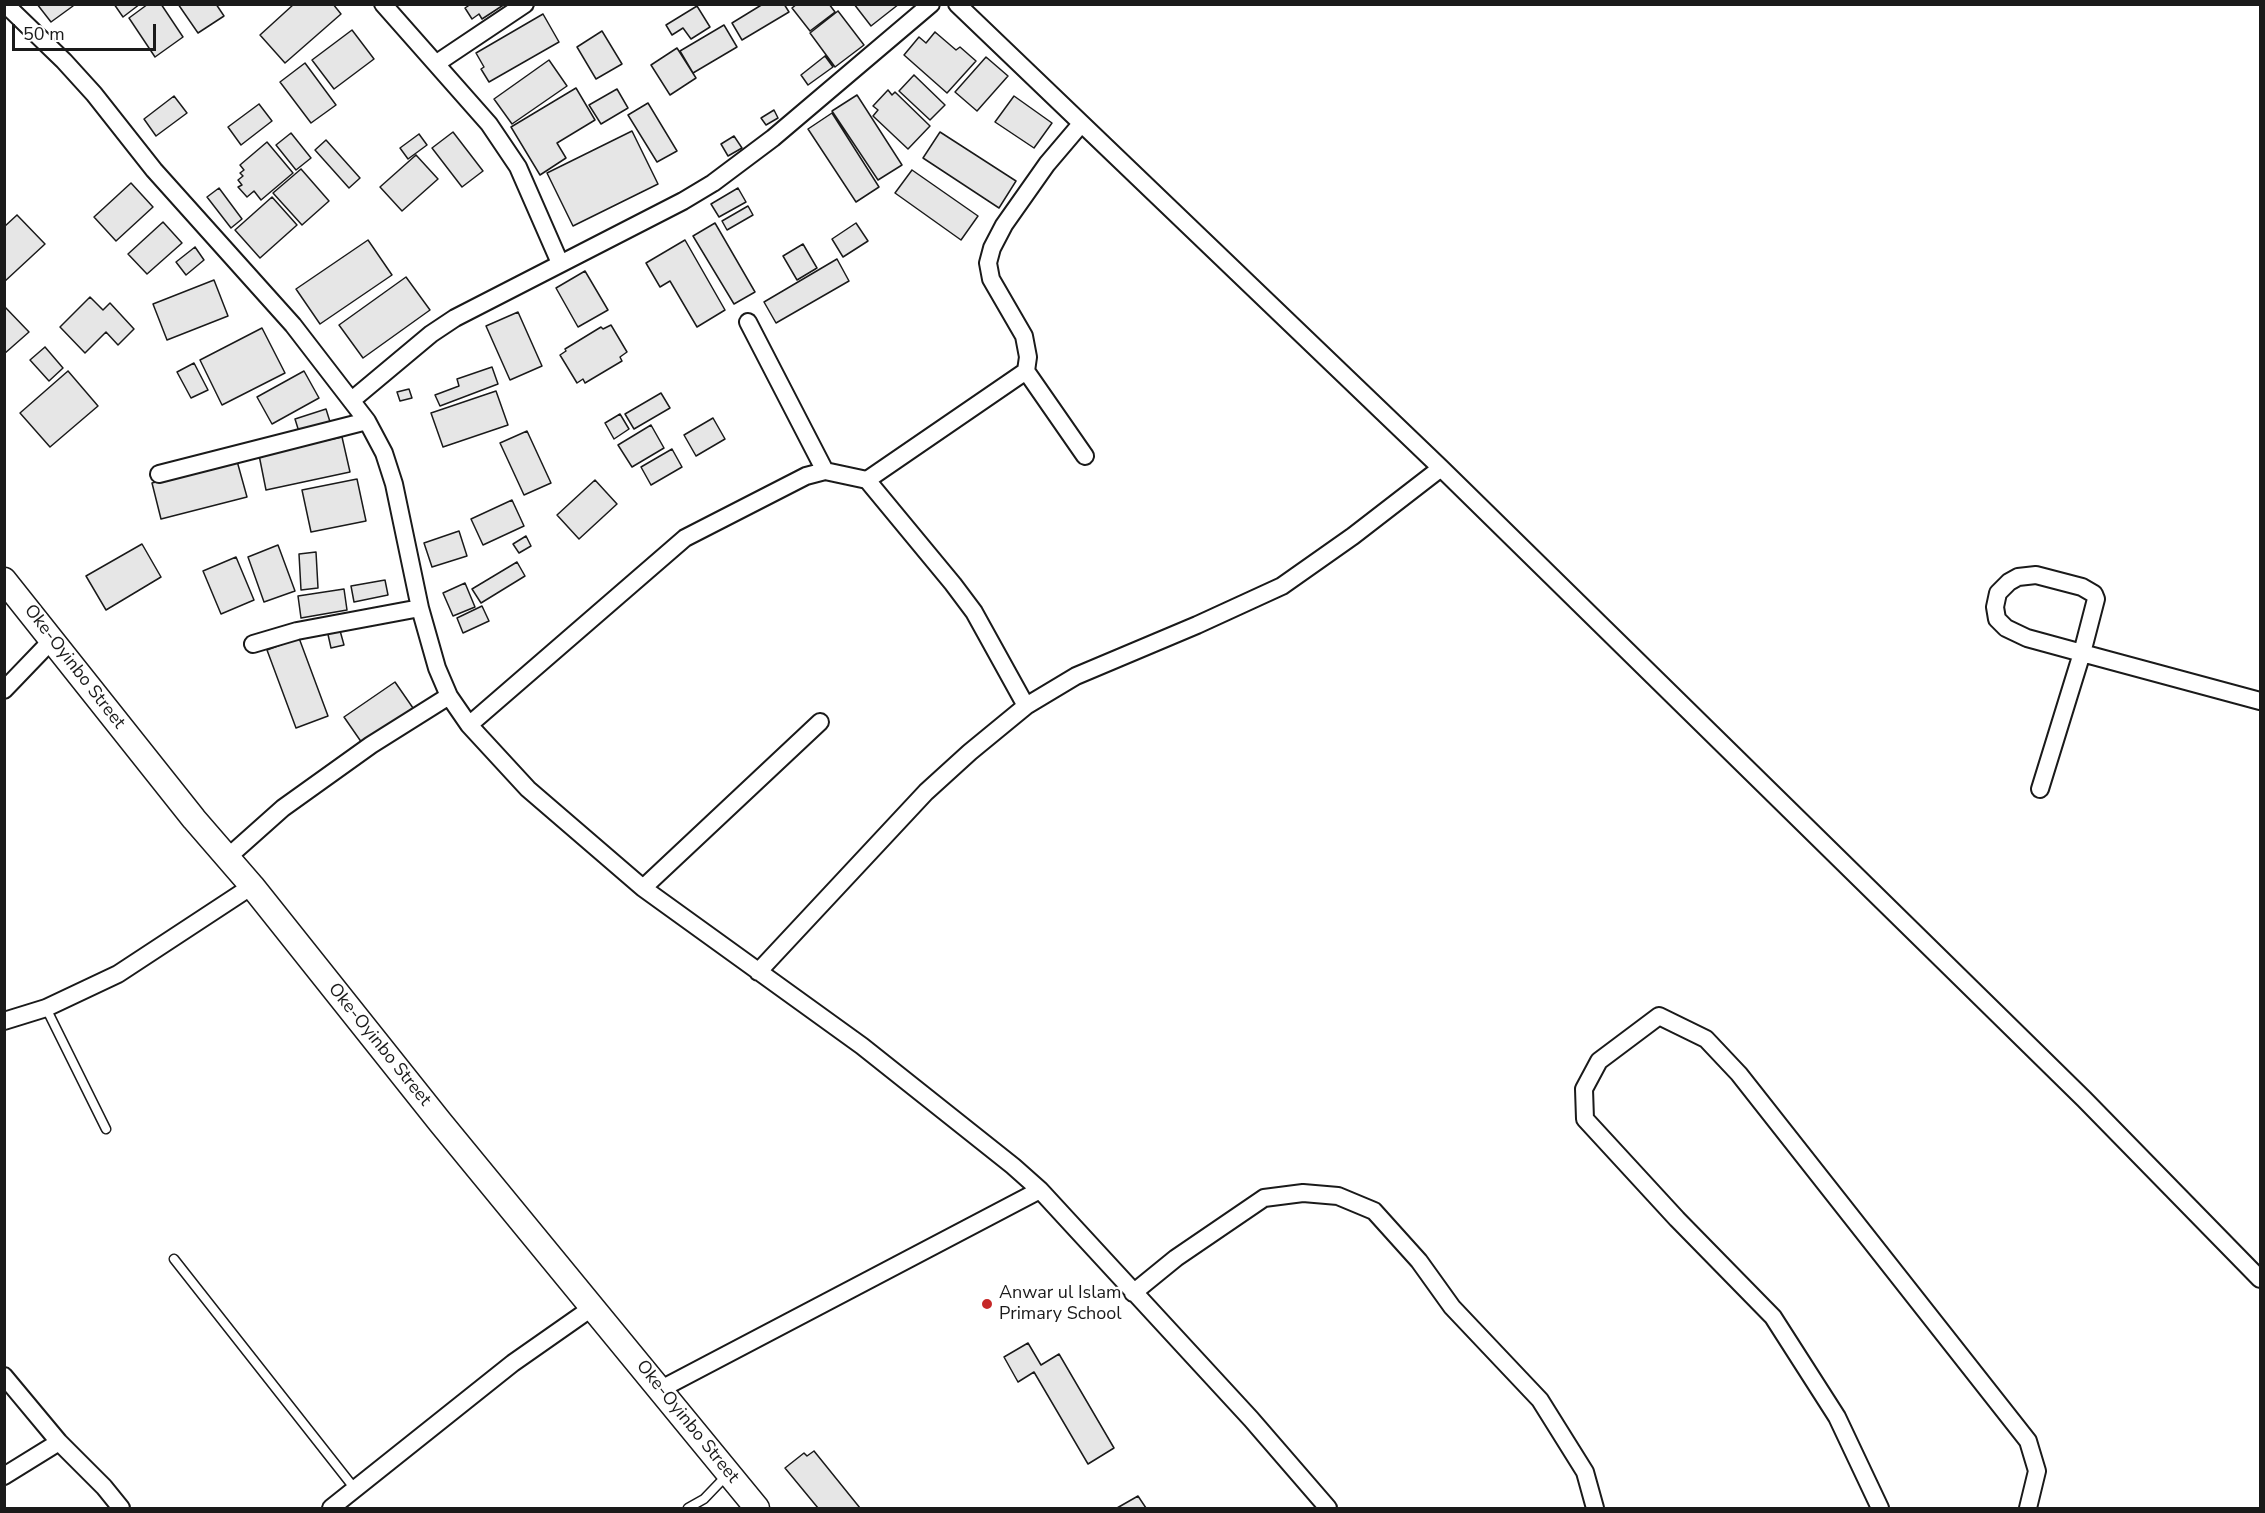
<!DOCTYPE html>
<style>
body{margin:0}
#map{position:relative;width:2265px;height:1513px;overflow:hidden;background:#fff;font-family:"Nunito Sans",sans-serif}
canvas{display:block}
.frame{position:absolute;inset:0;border:6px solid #1a1a1a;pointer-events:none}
.scale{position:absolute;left:12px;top:24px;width:144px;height:27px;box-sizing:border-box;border:3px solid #1a1a1a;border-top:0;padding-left:8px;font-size:18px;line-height:21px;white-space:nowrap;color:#1a1a1a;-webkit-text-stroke:4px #fff;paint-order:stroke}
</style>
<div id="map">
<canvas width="2265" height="1513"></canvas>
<div class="frame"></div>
<div class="scale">50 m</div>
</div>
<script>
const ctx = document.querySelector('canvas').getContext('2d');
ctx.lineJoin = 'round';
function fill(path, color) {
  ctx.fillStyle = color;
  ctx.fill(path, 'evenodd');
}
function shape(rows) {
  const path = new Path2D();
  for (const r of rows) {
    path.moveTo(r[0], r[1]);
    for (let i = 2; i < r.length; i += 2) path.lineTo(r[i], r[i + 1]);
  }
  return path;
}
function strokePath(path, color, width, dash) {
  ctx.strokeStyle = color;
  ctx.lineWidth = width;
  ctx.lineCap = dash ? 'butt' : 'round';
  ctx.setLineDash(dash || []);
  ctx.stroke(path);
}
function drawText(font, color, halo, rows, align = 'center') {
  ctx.font = font + ' "Nunito Sans",sans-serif';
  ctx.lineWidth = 4.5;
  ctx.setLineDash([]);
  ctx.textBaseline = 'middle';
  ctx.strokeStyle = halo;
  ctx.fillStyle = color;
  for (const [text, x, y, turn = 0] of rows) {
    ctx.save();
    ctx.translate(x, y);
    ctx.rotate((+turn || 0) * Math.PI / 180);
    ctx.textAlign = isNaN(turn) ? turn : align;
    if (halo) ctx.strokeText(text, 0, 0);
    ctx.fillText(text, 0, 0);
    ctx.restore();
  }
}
const building = shape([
 [37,4,72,4,73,6,51,22,37,4],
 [114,4,140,4,123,17,114,4],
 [148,4,161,4,183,37,155,57,129,18,148,4],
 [178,4,216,4,224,16,198,33,178,4],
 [294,4,333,4,341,14,285,63,260,35,294,4],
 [471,4,505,4,482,19,479,14,472,19,465,8,471,4],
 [763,4,784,4,789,12,742,40,732,23,763,4],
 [797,4,829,4,835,12,810,31,792,8,797,4],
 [854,4,899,4,871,26,854,4],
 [697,6,710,27,691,39,683,28,672,35,666,25,697,6],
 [838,11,864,45,835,67,810,33,838,11],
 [543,14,559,42,489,82,481,69,484,67,476,53,543,14],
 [724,25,737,47,693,73,680,51,724,25],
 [352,30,374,59,334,89,312,60,352,30],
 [602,31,622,64,596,79,577,47,602,31],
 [935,32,956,50,960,47,976,61,947,93,904,55,919,37,926,43,935,32],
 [677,48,696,78,670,95,651,65,677,48],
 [825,56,833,67,808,85,801,75,825,56],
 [986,57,1008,76,977,111,955,92,986,57],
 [549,60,567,86,512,124,494,99,549,60],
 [305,63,336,105,311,123,280,82,305,63],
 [914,75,945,105,930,120,899,91,914,75],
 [576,88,595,120,557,143,566,158,540,175,511,127,576,88],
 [617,89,628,108,601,124,589,105,617,89],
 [888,90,892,95,895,92,930,126,908,149,873,116,878,110,873,106,888,90],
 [857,95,902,165,878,180,832,111,857,95],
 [174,96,187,113,156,136,144,119,174,96],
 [1014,96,1052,123,1034,148,995,122,1014,96],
 [648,103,677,151,657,162,628,115,648,103],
 [259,104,272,121,241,145,228,127,259,104],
 [774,110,778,118,766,125,761,118,774,110],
 [832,113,879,187,856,202,808,129,832,113],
 [632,131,658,184,573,226,547,173,632,131],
 [453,132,483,171,462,187,432,148,453,132],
 [940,132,1016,181,999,208,923,158,940,132],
 [291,133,311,158,296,170,276,145,291,133],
 [419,134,427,145,408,159,400,148,419,134],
 [734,136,742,148,728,156,721,144,734,136],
 [326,140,360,178,349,188,315,150,326,140],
 [267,142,293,173,261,200,254,191,247,197,238,187,242,185,238,180,243,176,240,173,244,170,240,165,267,142],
 [416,155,438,179,402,211,380,187,416,155],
 [301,169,329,201,302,225,273,193,301,169],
 [912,170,978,216,961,240,895,193,912,170],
 [131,183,153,207,116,241,94,217,131,183],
 [219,188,242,219,231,228,207,197,219,188],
 [738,188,746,202,719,217,711,204,738,188],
 [272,197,297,225,260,258,235,230,272,197],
 [748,206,753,215,727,230,722,221,748,206],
 [17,215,45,244,4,282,4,227,17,215],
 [163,222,182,243,147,274,128,254,163,222],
 [715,223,755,292,734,304,693,236,715,223],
 [856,223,868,241,843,257,832,239,856,223],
 [368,240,392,275,320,324,296,289,368,240],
 [685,240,725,310,697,327,670,281,660,287,646,263,685,240],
 [803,244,817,268,797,280,783,256,803,244],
 [195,247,204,260,186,275,176,262,195,247],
 [837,259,849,281,776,323,764,302,837,259],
 [585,271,608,310,578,327,556,288,585,271],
 [406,277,430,310,363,358,339,325,406,277],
 [214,280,228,316,167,340,153,304,214,280],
 [90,297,103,310,110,303,134,329,118,345,106,332,85,353,60,327,90,297],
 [4,306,29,332,4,354,4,306],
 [518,312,542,366,510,380,486,326,518,312],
 [611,325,627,352,620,357,622,361,585,383,583,379,577,383,560,355,566,351,565,349,601,327,603,329,611,325],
 [262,328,285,373,222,405,200,360,262,328],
 [45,347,63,368,49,381,30,360,45,347],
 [194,363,208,390,191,398,177,372,194,363],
 [492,367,498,384,440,406,435,395,459,386,457,379,492,367],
 [68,371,98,406,50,447,20,413,68,371],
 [304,371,319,398,272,424,257,397,304,371],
 [409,389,412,398,400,401,397,392,409,389],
 [496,391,508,425,443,447,431,413,496,391],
 [661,393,670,408,634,429,625,414,661,393],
 [326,409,331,425,300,435,295,419,326,409],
 [620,414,629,429,614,439,605,423,620,414],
 [713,418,725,439,696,456,684,435,713,418],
 [651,425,664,448,632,467,618,445,651,425],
 [527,431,551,483,524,495,500,443,527,431],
 [342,437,350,472,266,490,259,455,342,437],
 [672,449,682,467,651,485,641,467,672,449],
 [237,461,247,497,161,519,152,483,237,461],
 [357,479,366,521,311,532,302,490,357,479],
 [595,480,617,504,579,539,557,515,595,480],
 [512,500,524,526,483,545,471,519,512,500],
 [459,531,467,556,432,567,424,543,459,531],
 [526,536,531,546,519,553,513,544,526,536],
 [142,544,161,577,106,610,86,576,142,544],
 [278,545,295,591,264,602,248,557,278,545],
 [316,552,318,588,301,590,299,554,316,552],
 [236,557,254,600,221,614,203,571,236,557],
 [517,562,525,576,481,603,472,589,517,562],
 [385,580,388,595,354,602,351,586,385,580],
 [465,583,475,607,453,616,443,593,465,583],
 [344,589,347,610,301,618,298,596,344,589],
 [482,606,489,621,463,633,457,618,482,606],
 [339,627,344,645,331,648,327,630,339,627],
 [299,638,328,716,296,728,267,650,299,638],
 [395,682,413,708,362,743,344,717,395,682],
 [1028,1343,1041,1365,1059,1354,1114,1448,1088,1464,1034,1372,1018,1382,1004,1357,1028,1343],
 [814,1451,860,1508,818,1508,785,1468,804,1453,807,1456,814,1451],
 [1138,1496,1146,1508,1117,1508,1138,1496]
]);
const lane = shape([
 [46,1008,106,1129],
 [174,1259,355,1489],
 [688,1508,704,1499,728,1474]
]);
const street = shape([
 [5,4,64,61,94,94,154,170,293,325,367,421,384,453,394,484,420,608,437,668,449,696,469,725,528,789,643,888,862,1046,1013,1166,1040,1190,1251,1419,1328,1508],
 [383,4,489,124,518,167,560,263],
 [957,4,1441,468,2084,1099,2260,1279],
 [437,63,525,4],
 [748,322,825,471],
 [1026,371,1085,456],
 [352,400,431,334,455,318,683,201,713,183,773,138,931,4],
 [159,474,367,421],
 [867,480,953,584,974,612,1026,706],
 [253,644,297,631,420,608],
 [4,690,52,640],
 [469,725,685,538,806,476,825,471,867,480,1026,371,1028,357,1024,336,991,279,988,263,992,248,1004,225,1047,164,1081,124],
 [2040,789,2082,653,2096,599,2094,594,2082,587,2036,575,2018,577,2009,582,1998,593,1995,607,1997,619,2006,628,2027,638,2082,653,2260,701],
 [228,857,283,808,371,745,449,696],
 [643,888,820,722],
 [758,972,926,792,970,752,1026,706,1076,676,1197,625,1282,586,1353,536,1441,468],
 [4,1021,46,1008,118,974,252,886],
 [1133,1293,1176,1258,1264,1198,1303,1193,1338,1196,1374,1211,1419,1261,1452,1307,1540,1400,1585,1472,1595,1508],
 [4,1376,59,1442,104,1487,121,1508],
 [661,1389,1040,1190],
 [4,1476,59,1442],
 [331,1508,513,1363,593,1307],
 [1880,1508,1837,1417,1773,1317,1677,1219,1585,1119,1584,1089,1599,1061,1659,1016,1706,1039,1739,1074,2028,1441,2037,1471,2028,1508]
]);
const secondary = shape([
 [4,580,194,819,252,886,440,1122,757,1508]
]);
const markers = [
 [987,1304,6,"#c62828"]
];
const streetNames = [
 ["Oke-Oyinbo Street",74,667,52],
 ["Oke-Oyinbo Street",379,1045,51],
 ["Oke-Oyinbo Street",687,1422,51]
];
const poiNames = [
 ["Anwar ul Islam",999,1294],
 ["Primary School",999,1315]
];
fill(building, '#e6e6e6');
strokePath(building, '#1a1a1a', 1.5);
strokePath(lane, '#1a1a1a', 11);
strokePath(street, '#1a1a1a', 20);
strokePath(secondary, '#1a1a1a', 27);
strokePath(lane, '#fff', 8);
strokePath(street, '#fff', 16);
strokePath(secondary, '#fff', 24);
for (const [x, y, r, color] of markers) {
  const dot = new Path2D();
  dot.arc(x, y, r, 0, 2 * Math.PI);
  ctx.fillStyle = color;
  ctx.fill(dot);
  strokePath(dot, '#fff', 2);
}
drawText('18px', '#1a1a1a', '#fff', streetNames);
drawText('18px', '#1a1a1a', '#fff', poiNames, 'left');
</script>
